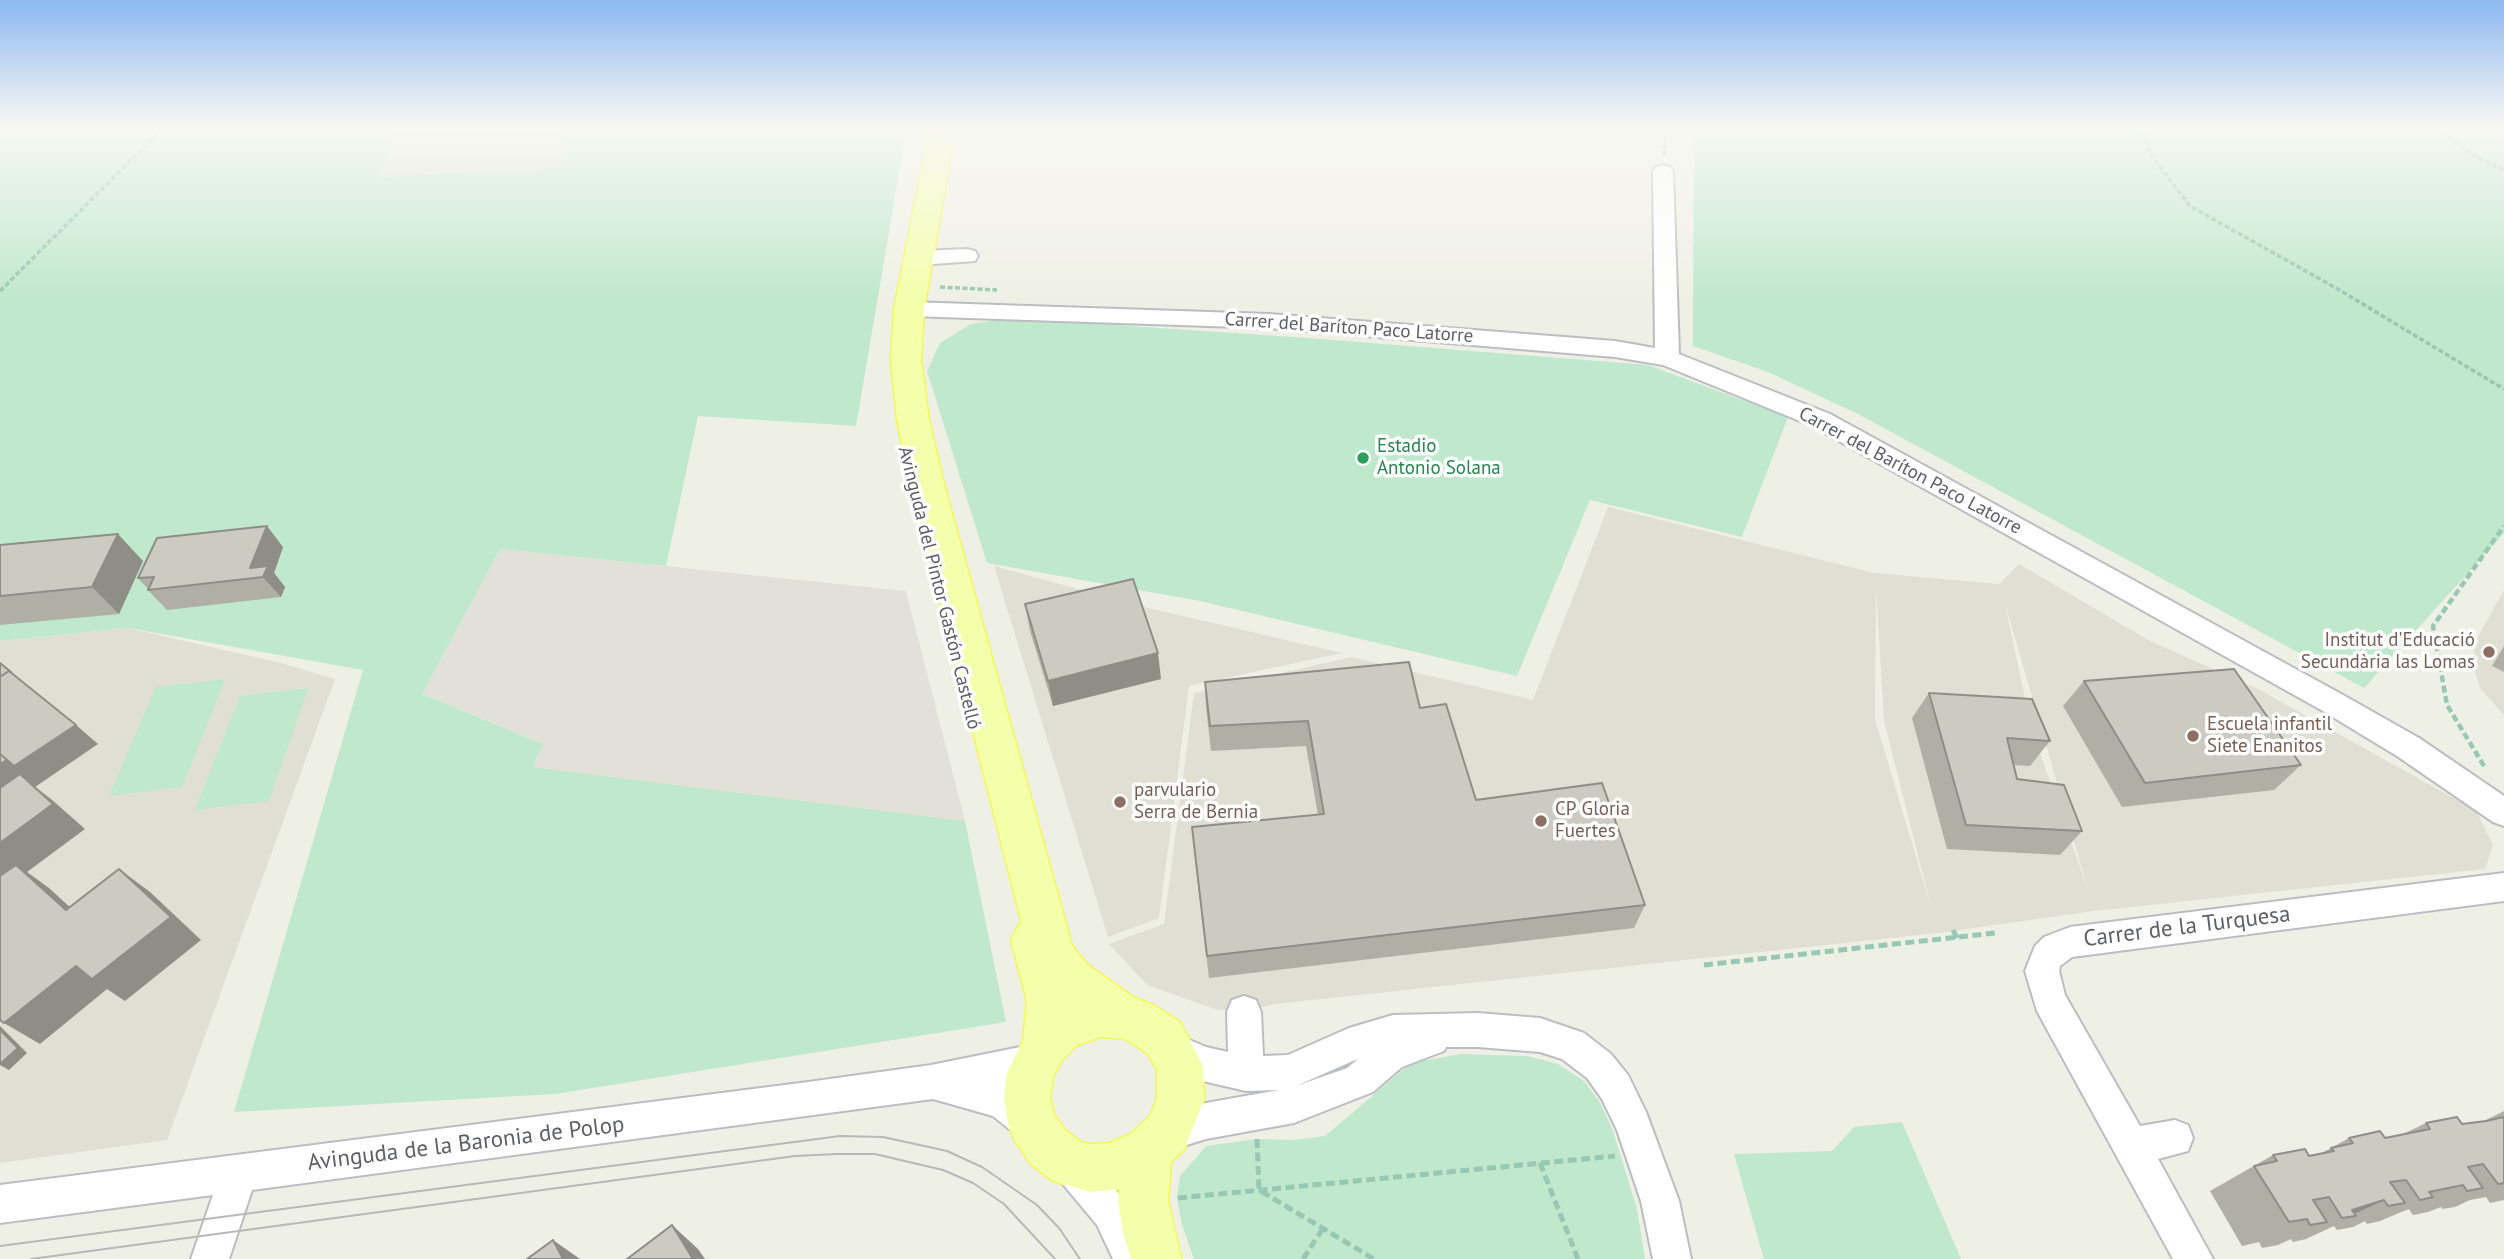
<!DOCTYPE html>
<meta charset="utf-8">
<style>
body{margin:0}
canvas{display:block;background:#eff0e5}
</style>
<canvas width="2504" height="1259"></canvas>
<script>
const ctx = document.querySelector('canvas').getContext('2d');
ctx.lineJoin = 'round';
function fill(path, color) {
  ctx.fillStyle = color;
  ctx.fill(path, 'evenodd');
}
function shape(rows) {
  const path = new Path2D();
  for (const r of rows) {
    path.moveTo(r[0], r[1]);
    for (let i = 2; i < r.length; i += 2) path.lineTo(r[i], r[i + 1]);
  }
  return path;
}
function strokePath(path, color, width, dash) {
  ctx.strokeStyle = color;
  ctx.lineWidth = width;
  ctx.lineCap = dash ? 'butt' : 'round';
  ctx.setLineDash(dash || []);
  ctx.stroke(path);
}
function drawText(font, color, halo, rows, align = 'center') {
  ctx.font = font + ' "PT Sans",sans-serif';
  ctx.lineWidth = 7;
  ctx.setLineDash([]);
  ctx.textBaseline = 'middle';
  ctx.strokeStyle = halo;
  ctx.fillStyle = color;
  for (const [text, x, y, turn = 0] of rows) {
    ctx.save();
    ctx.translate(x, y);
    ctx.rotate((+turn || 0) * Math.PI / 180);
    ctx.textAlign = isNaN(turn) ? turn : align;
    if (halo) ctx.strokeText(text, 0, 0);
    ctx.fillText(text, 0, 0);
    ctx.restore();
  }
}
const industrial = shape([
 [399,126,566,126,564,167,380,177],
 [500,549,906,591,965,821,533,767,543,744,422,694]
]);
const education = shape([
 [1608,507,1875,573,1999,584,2019,564,2150,641,2260,690,2464,804,2478,814,2493,846,2485,869,2094,911,1938,933,1275,1004,1244,1012,1215,1009,1147,985,1109,944,1164,924,1194,693,1351,657,1533,700],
 [1876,588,1884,721,1931,907,1875,719],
 [2004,600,2088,890,2032,730],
 [994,566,1136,605,1342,653,1189,686,1159,918,1108,937],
 [2504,590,2504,715,2480,688,2473,664,2476,640],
 [128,628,281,663,335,679,167,1140,0,1163,0,641]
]);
const green = shape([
 [0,126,399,126,380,177,563,167,566,126,907,126,856,426,698,416,666,566,500,549,422,694,543,744,533,767,965,821,1006,1022,555,1094,234,1112,363,670,128,628,0,641],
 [1694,126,2504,126,2504,533,2364,688,1858,414,1768,372,1693,346],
 [1011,318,1308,338,1648,365,1788,417,1742,537,1590,500,1517,676,1200,601,987,563,927,371,940,343,971,324],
 [225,679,182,787,109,796,156,687],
 [308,688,269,801,195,810,240,696],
 [1461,1054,1527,1056,1558,1064,1584,1081,1601,1104,1613,1131,1637,1209,1645,1259,1194,1259,1182,1225,1177,1198,1180,1176,1206,1146,1257,1139,1294,1140,1325,1136,1411,1063],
 [1902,1122,1961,1259,1764,1259,1734,1154,1832,1151,1854,1127]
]);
const pathFar2 = shape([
 [2140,126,2151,155,2190,206,2336,288,2504,389],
 [2437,126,2468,153,2504,170],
 [1664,156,1665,126],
 [940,287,997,290],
 [0,291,165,126]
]);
const pathFar1 = shape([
 [2484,766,2447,705,2433,626,2504,526]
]);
const path = shape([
 [1953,930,1957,938],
 [1704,965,1995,933],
 [1257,1139,1259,1190,1374,1259],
 [1540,1163,1578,1259],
 [1178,1198,1615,1156],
 [1303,1259,1322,1230]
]);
const minor = shape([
 [1663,165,1670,167,1673,171,1679,354,1830,414,2343,695,2419,738,2504,796,2504,826,2493,822,2397,756,2323,711,1812,426,1663,365,1615,357,1269,328,909,316,901,314,898,309,901,304,909,302,1269,314,1615,341,1655,348,1653,171,1656,167,1663,165],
 [967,249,975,251,978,256,975,261,919,265,911,263,908,258,911,253,919,251,967,249],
 [2504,873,2504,901,2072,957,2060,966,2059,971,2065,995,2140,1126,2175,1120,2188,1125,2193,1138,2188,1151,2158,1159,2213,1259,2173,1259,2037,1011,2025,971,2035,946,2044,937,2070,927,2504,873],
 [1244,996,1256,1000,1261,1012,1263,1056,1288,1055,1349,1028,1393,1015,1478,1013,1540,1018,1584,1033,1611,1054,1628,1075,1646,1112,1679,1201,1691,1259,1653,1259,1641,1201,1617,1130,1602,1099,1587,1078,1562,1059,1540,1052,1478,1047,1446,1047,1444,1051,1402,1067,1373,1092,1294,1123,1206,1139,1167,1151,1154,1146,1149,1133,1154,1120,1206,1103,1279,1090,1246,1091,1203,1081,1161,1062,1156,1050,1161,1038,1173,1033,1206,1047,1228,1052,1227,1012,1232,1000,1244,996],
 [1358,1059,1347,1068,1296,1086,1353,1061,1358,1059],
 [1035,1044,1047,1049,1053,1061,1047,1073,1005,1084,1015,1088,1045,1111,1050,1124,1045,1137,1032,1142,1019,1137,993,1116,933,1099,252,1190,229,1259,191,1259,213,1195,0,1223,0,1185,808,1082,931,1065,1035,1044],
 [1070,1146,1083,1151,1123,1199,1152,1259,1113,1259,1097,1225,1057,1177,1052,1164,1057,1151,1070,1146]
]);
const major = shape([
 [930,126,956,126,924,309,921,360,929,420,945,488,1072,946,1088,965,1133,997,1153,1005,1180,1022,1203,1066,1204,1100,1184,1150,1171,1162,1168,1200,1181,1259,1131,1259,1123,1232,1118,1200,1120,1189,1090,1192,1053,1181,1031,1164,1015,1141,1008,1124,1004,1097,1007,1073,1023,1041,1027,1001,1011,940,1018,926,1022,924,911,488,897,420,891,360,894,309,930,126],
 [1101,1037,1126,1039,1148,1054,1157,1070,1157,1099,1150,1116,1131,1134,1110,1143,1090,1144,1081,1142,1065,1130,1054,1114,1050,1097,1053,1077,1061,1061,1077,1045,1101,1037]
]);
const tram = shape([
 [0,1246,840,1136,883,1137,947,1151,982,1167,1037,1205,1059,1228,1080,1259],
 [31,1259,795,1156,837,1154,875,1154,943,1170,973,1183,1004,1204,1055,1259]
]);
const wall = shape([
 [0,545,143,561,119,614,0,625],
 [283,547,274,573,285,587,281,597,167,610,148,590,148,589,138,578],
 [1025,604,1161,679,1053,706,1030,631],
 [2504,646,2504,672,2492,666],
 [2084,681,2301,765,2274,790,2122,807,2063,706],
 [1205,682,1420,708,1476,800,1645,905,1634,928,1209,978,1194,851,1192,827,1318,815,1306,746,1211,751,1206,707],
 [1929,693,2050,741,2030,766,2013,765,2017,779,2082,831,2060,855,1947,849,1912,718],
 [2504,1111,2504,1200,2490,1203,2486,1197,2470,1200,2455,1207,2442,1209,2441,1207,2428,1212,2413,1215,2409,1209,2404,1211,2380,1221,2367,1224,2365,1221,2353,1227,2337,1230,2334,1226,2306,1239,2293,1242,2291,1239,2278,1245,2262,1248,2259,1242,2242,1246,2210,1191,2273,1155,2309,1156,2320,1154,2349,1138,2385,1138,2403,1134,2426,1123,2462,1124,2484,1121]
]);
const shadedWall = shape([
 [267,526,283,547,274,573,285,587,281,597,263,577,250,568],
 [118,534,143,561,119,614,92,587],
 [1158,653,1161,679,1053,706,1048,681],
 [76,725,98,744,35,787,51,799,85,829,27,872,49,888,98,933,0,886,0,764,7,760],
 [119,869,150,892,201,940,125,1001,107,989,40,1044,4,1023],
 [0,1026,27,1053,9,1070,0,1065],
 [2384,1200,2348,1217,2352,1210],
 [672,1225,698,1249,705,1259,693,1259],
 [553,1240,580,1259,563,1259]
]);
const building = shape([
 [267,526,250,568,268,566,263,577,148,590,154,577,138,578,157,538,267,526],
 [118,534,92,587,0,596,0,545,118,534],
 [1133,579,1158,653,1048,681,1025,604,1133,579],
 [1409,662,1420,708,1446,704,1476,800,1602,783,1645,905,1207,956,1192,827,1324,814,1308,721,1210,726,1205,682,1409,662],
 [0,663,11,672,9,671,0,677,0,663],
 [2234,669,2301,765,2145,783,2084,681,2234,669],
 [9,671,76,725,14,766,0,754,0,677,9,671],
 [1929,693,2032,699,2050,741,2007,738,2017,779,2064,785,2082,831,1966,825,1929,693],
 [0,754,7,760,0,764,0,754],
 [20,774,53,804,0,843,0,788,20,774],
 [16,865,66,910,119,869,171,917,92,979,76,966,4,1023,0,1020,0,876,16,865],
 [0,1030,18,1048,0,1064,0,1030],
 [2457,1117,2462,1124,2486,1121,2504,1117,2504,1183,2498,1184,2483,1164,2468,1167,2483,1188,2467,1191,2463,1185,2429,1192,2433,1197,2420,1200,2406,1180,2390,1182,2405,1203,2388,1206,2384,1200,2352,1210,2356,1216,2342,1218,2329,1197,2313,1200,2327,1222,2310,1225,2307,1219,2289,1222,2254,1166,2277,1161,2273,1155,2305,1149,2309,1156,2334,1151,2331,1148,2353,1143,2349,1138,2380,1131,2385,1138,2430,1129,2426,1123,2457,1117],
 [672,1225,693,1259,627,1259,672,1225],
 [553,1240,563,1259,527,1259,553,1240]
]);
const markers = [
 [1363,458,7,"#2e9e5b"],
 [2489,652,7,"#8d6e63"],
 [2193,736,7,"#8d6e63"],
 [1120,802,7,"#8d6e63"],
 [1541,821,7,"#8d6e63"]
];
const streetNames = [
 ["Carrer del Baríton Paco Latorre",1349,328,4],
 ["Carrer del Baríton Paco Latorre",1910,471,28],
 ["Avinguda del Pintor Gastón Castelló",939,588,76]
];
const leisureNames = [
 ["Estadio",1377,447],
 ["Antonio Solana",1377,469]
];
const educationNames = [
 ["Institut d'Educació",2475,641,"right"],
 ["Secundària las Lomas",2475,663,"right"],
 ["Escuela infantil",2207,725],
 ["Siete Enanitos",2207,747],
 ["parvulario",1134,791],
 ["Serra de Bernia",1134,813],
 ["CP Gloria",1555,810],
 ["Fuertes",1555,832]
];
const nearStreetnames = [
 ["Carrer de la Turquesa",2187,927,-7],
 ["Avinguda de la Baronia de Polop",466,1144,-7]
];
fill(industrial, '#e1e1d9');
fill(education, '#dfe0d3');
fill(green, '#c0e8cc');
strokePath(minor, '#bcbdc4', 4);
strokePath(major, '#f5f856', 3);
strokePath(pathFar2, '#98c7b3', 3.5, [5, 2.5]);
strokePath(pathFar1, '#98c7b3', 4.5, [7, 3.5]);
strokePath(path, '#98c7b3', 5, [9, 4.5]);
fill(minor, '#fff');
fill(major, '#f4ffab');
strokePath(tram, '#b8b8b9', 2);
fill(wall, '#afafa6');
fill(shadedWall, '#8e8e87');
fill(building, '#cbcbc1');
strokePath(building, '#8e8e87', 2);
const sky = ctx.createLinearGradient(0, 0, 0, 302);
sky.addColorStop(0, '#8db8f1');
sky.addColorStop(0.42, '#f8f8f3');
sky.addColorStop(1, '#f8f8f300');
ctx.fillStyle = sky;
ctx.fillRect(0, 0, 2504, 302);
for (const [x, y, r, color] of markers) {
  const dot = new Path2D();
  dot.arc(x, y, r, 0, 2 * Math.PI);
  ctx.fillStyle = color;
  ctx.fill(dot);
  strokePath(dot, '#fff', 2.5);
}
drawText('19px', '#5d5e66', '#fff', streetNames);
drawText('19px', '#27864d', '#fff', leisureNames, 'left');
drawText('19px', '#785e54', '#fff', educationNames, 'left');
drawText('23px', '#5d5e66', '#fff', nearStreetnames);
</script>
